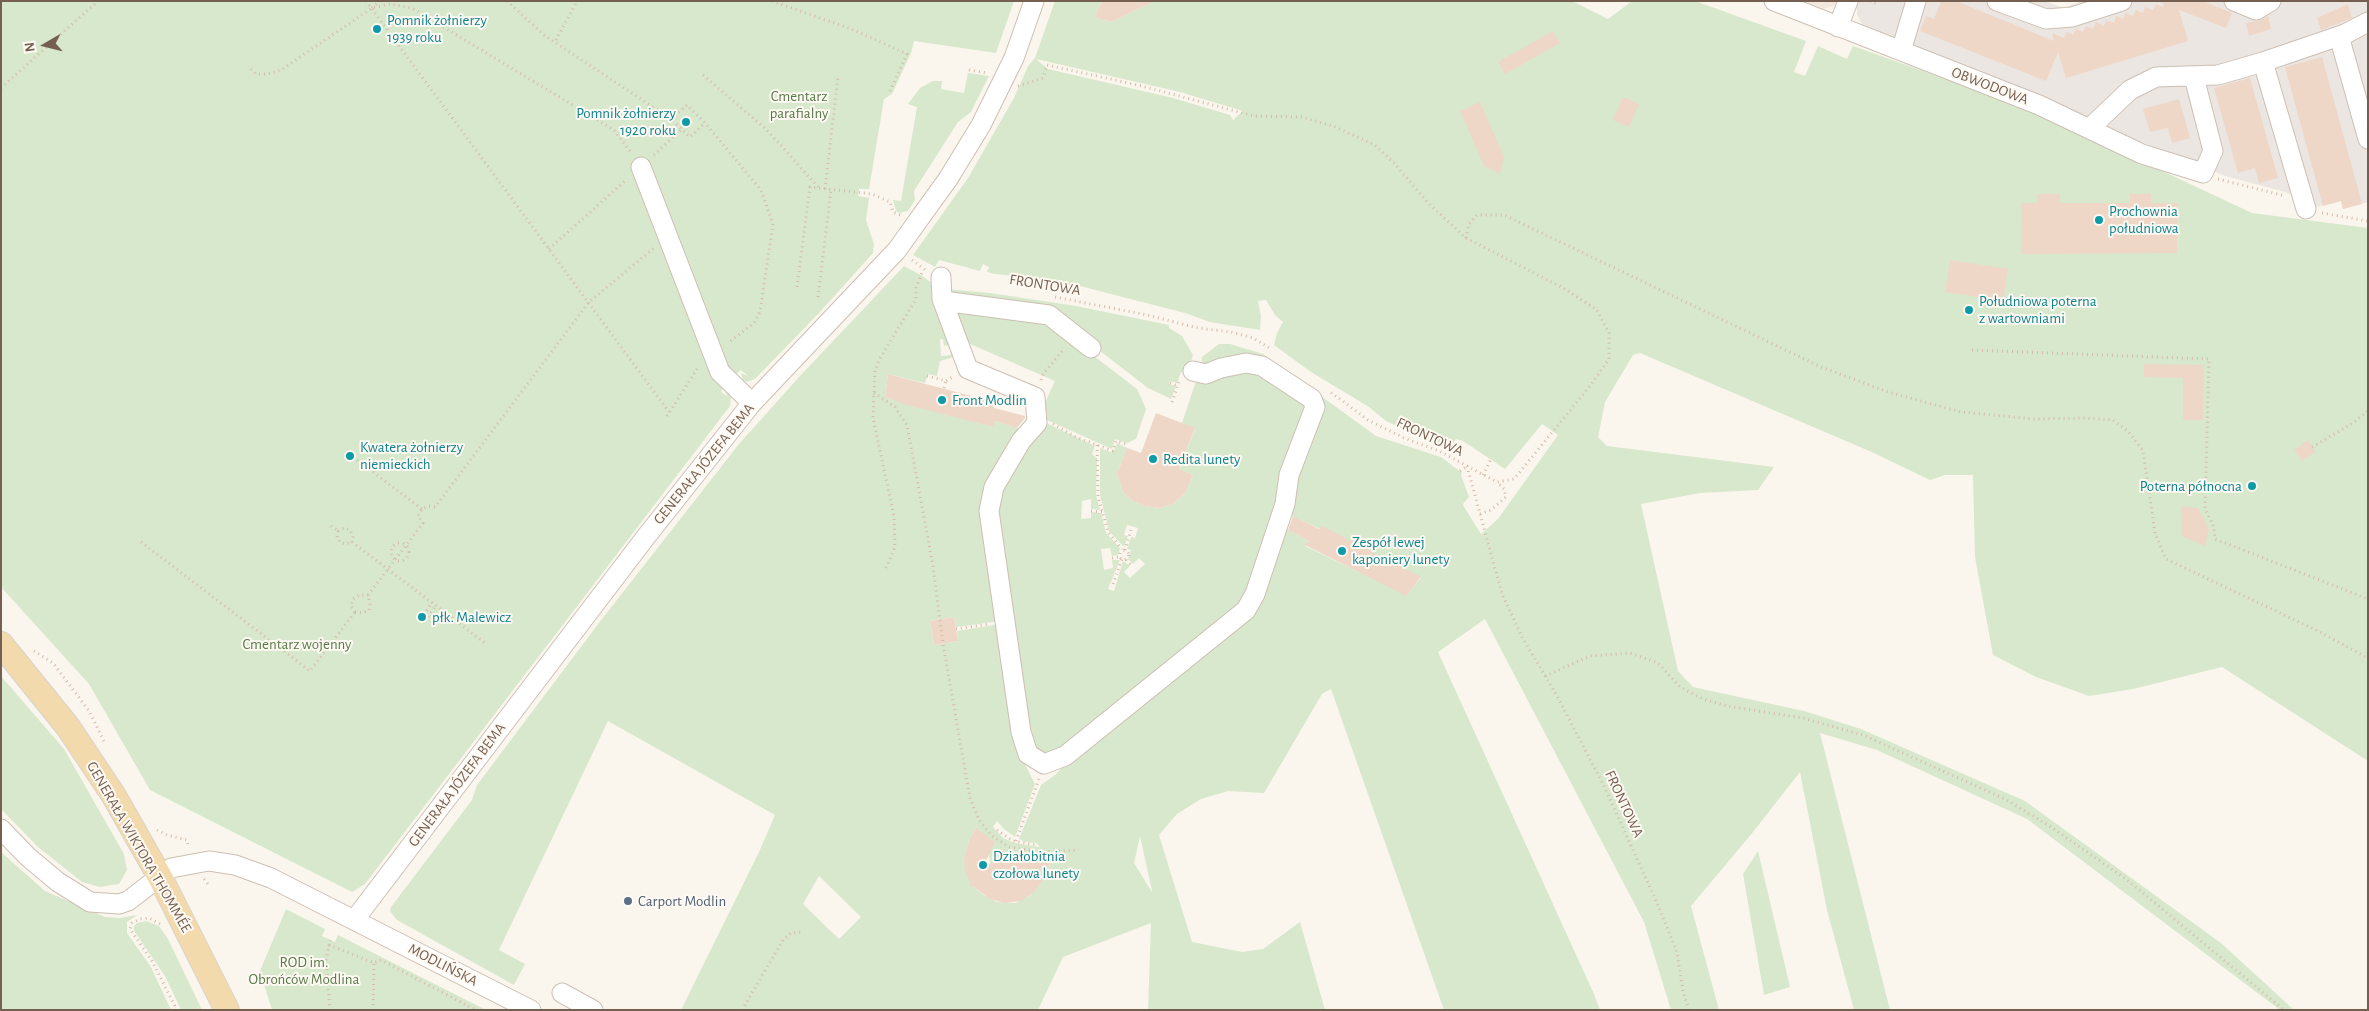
<!DOCTYPE html>
<meta charset="utf-8">
<style>
body{margin:0}
#map{position:relative;width:2369px;height:1011px;overflow:hidden;background:#fbf6ed;font-family:"Alegreya Sans",sans-serif}
canvas{display:block}
.frame{position:absolute;inset:0;border:2px solid #755f51;pointer-events:none}
.north{position:absolute;left:20px;top:20px;width:50px;height:50px;-webkit-text-stroke:4px #fefaf3;paint-order:stroke;rotate:262deg;font-size:14px;font-weight:700;line-height:20px;text-align:center;color:#755f51}
.north::after{content:'';display:block;margin:auto;width:18px;height:22px;background:#755f51;clip-path:polygon(50% 0,100% 100%,50% 72%,0 100%)}
</style>
<div id="map">
<canvas width="2369" height="1011"></canvas>
<div class="frame"></div>
<div class="north">N</div>
</div>
<script>
const ctx = document.querySelector('canvas').getContext('2d');
ctx.lineJoin = 'round';
function fill(path, color) {
  ctx.fillStyle = color;
  ctx.fill(path, 'evenodd');
}
function shape(rows) {
  const path = new Path2D();
  for (const r of rows) {
    if (r.length === 3) {
      path.moveTo(r[0] + r[2], r[1]);
      path.arc(r[0], r[1], r[2], 0, 2 * Math.PI);
      continue;
    }
    path.moveTo(r[0], r[1]);
    for (let i = 2; i < r.length; i += 2) path.lineTo(r[i], r[i + 1]);
  }
  return path;
}
function strokePath(path, color, width, dash) {
  ctx.strokeStyle = color;
  ctx.lineWidth = width;
  ctx.lineCap = dash ? 'butt' : 'round';
  ctx.setLineDash(dash || []);
  ctx.stroke(path);
}
function drawText(font, color, halo, rows, align = 'center') {
  ctx.font = font + ' "Alegreya Sans",sans-serif';
  ctx.lineWidth = 4;
  ctx.setLineDash([]);
  ctx.textBaseline = 'middle';
  ctx.strokeStyle = halo;
  ctx.fillStyle = color;
  for (const [text, x, y, turn = 0] of rows) {
    ctx.save();
    ctx.translate(x, y);
    ctx.rotate((+turn || 0) * Math.PI / 180);
    ctx.textAlign = isNaN(turn) ? turn : align;
    if (halo) ctx.strokeText(text, 0, 0);
    ctx.fillText(text, 0, 0);
    ctx.restore();
  }
}
const residential = shape([
 [1795,1,1839,1,1833,6,1820,10]
]);
const industrial = shape([
 [1857,1,2045,1,2064,8,2082,1,2368,1,2368,202,2343,209,2341,201,2316,207,2285,192,2225,176,1871,31,1862,24,1857,15]
]);
const green = shape([
 [1,1,1014,1,996,53,914,41,911,53,892,94,884,99,869,189,859,189,858,196,869,198,866,220,874,244,873,253,820,312,755,379,747,382,743,380,741,373,748,376,741,370,724,384,721,392,728,397,724,390,731,397,730,406,365,884,352,892,150,790,89,684,1,587],
 [1055,1,1106,1,1100,4,1095,18,1111,22,1155,1,1572,1,1608,19,1632,1,1695,1,1806,41,1794,72,1805,76,1818,46,1847,59,1853,46,2032,110,2252,213,2368,228,2368,761,2222,667,2133,689,2089,696,2036,677,1993,655,1975,557,1973,475,1945,475,1930,480,1874,453,1640,353,1633,355,1605,402,1598,437,1607,446,1774,467,1758,490,1700,493,1641,504,1678,671,1693,687,1804,711,1861,729,2025,801,2221,943,2294,1010,2280,1010,2027,819,1877,750,1820,733,1890,1010,1854,1010,1827,910,1800,772,1753,832,1691,906,1719,1010,1671,1010,1644,922,1485,619,1438,652,1594,994,1600,1010,1444,1010,1331,689,1322,694,1264,793,1228,791,1201,799,1177,814,1159,835,1192,942,1242,952,1263,949,1300,922,1325,1010,1148,1010,1151,923,1063,957,1038,1010,681,1010,759,852,775,815,608,721,499,950,525,964,514,985,397,920,390,911,391,907,472,800,477,785,602,619,739,444,800,376,904,266,921,275,933,284,954,357,940,361,937,376,928,374,925,383,888,374,885,397,994,427,994,421,1021,429,990,486,1000,621,956,627,954,617,930,621,934,645,958,641,957,631,1000,624,1020,755,1035,784,1015,837,1004,829,997,821,993,827,1003,838,1015,843,1040,847,1036,843,1025,842,1019,839,1041,785,1055,775,1080,749,1259,604,1292,483,1318,410,1289,377,1202,367,1202,357,1219,344,1230,344,1263,354,1376,436,1441,457,1462,473,1461,475,1469,497,1463,504,1464,507,1481,534,1498,519,1558,435,1542,424,1505,469,1463,441,1456,439,1451,446,1437,444,1419,437,1386,421,1369,407,1311,372,1274,345,1277,333,1283,322,1275,315,1266,300,1258,301,1261,316,1260,330,1210,322,1185,313,1076,285,1070,286,1032,277,994,274,987,272,989,267,983,264,980,271,939,260,935,267,913,255,968,178,1014,98,1028,66,1035,58],
 [1036,59,1180,92,1243,111,1233,120,1230,115,1173,98,1048,69],
 [940,339,943,339,944,346,949,345,951,355,941,356],
 [1290,515,1389,561,1421,578,1406,595,1305,546,1309,541,1285,528],
 [976,828,989,853,990,863,1052,857,1045,878,1031,895,1015,903,997,902,983,895,972,885,964,858,969,840],
 [1140,836,1152,891,1152,892,1134,863],
 [819,876,861,917,839,939,803,904],
 [968,73,989,76,971,112,958,122,914,191,915,200,908,211,899,213,896,211,893,200,901,201,917,107,908,104,920,88,933,81,942,81,941,89,964,93],
 [946,289,990,293,1076,306,1169,325,1169,328,1182,336,1193,355,1187,375,1184,375,1184,373,1181,372,1177,383,1170,381,1169,384,1176,386,1171,399,1148,388,1052,314,953,300],
 [949,305,1043,317,1137,389,1146,409,1136,439,1127,443,1115,439,1112,449,1047,420,1045,403,1055,381,968,343,964,340],
 [1245,366,1311,405,1241,608,1050,756,1038,751,1026,736,996,540,998,490,1022,448,1040,435,1041,425,1046,423,1095,446,1092,454,1097,458,1096,495,1100,510,1091,509,1091,499,1082,501,1081,519,1091,518,1091,512,1101,513,1106,533,1120,548,1118,555,1112,556,1110,548,1101,549,1104,570,1113,568,1112,560,1120,560,1108,589,1114,591,1123,561,1130,566,1124,572,1130,578,1145,564,1139,558,1133,564,1128,559,1131,550,1127,549,1131,537,1135,538,1138,528,1127,525,1124,535,1128,536,1124,547,1109,531,1100,495,1100,448,1113,453,1117,443,1127,448,1117,474,1123,492,1133,501,1144,506,1160,508,1173,504,1186,492,1193,475,1179,469,1195,429,1182,423,1196,381],
 [1,676,64,749,124,854,127,870,119,884,100,887,82,882,38,847,1,809],
 [1758,851,1790,987,1764,995,1743,874],
 [1,852,45,891,105,917,120,918,137,915,127,922,127,933,151,967,171,1010,1,1010],
 [286,909,325,929,322,936,335,942,338,935,486,1010,272,1010,260,971],
 [146,921,159,926,168,939,202,1010,181,1010,165,976,134,931,134,926,137,923]
]);
const building = shape([
 [1106,1,1155,1,1111,22,1095,18,1100,4],
 [1941,1,1956,1,2054,41,2052,33,2064,38,2067,32,2073,35,2076,29,2083,32,2086,26,2093,29,2096,22,2104,26,2106,20,2114,23,2116,16,2123,19,2126,13,2133,16,2136,10,2143,13,2145,7,2153,10,2156,4,2163,7,2164,4,2159,1,2203,1,2232,13,2226,28,2179,10,2188,41,2066,78,2058,52,2046,81,1920,31,1926,16,1934,19],
 [2348,4,2352,18,2321,30,2317,18],
 [2268,16,2271,29,2249,36,2246,23,2257,21],
 [1553,31,1560,43,1505,74,1498,62],
 [2322,57,2362,204,2343,209,2341,201,2323,206,2285,67],
 [2250,78,2278,178,2259,183,2255,168,2238,173,2214,88],
 [1623,97,1639,104,1629,127,1613,120],
 [2179,99,2190,138,2172,143,2168,128,2150,132,2143,109],
 [1480,102,1504,157,1500,174,1484,166,1460,111],
 [2037,194,2060,194,2060,203,2130,203,2130,194,2151,194,2151,203,2177,203,2177,253,2022,254,2021,203,2037,203],
 [1950,260,2008,269,2003,301,1945,292],
 [2144,364,2204,365,2203,420,2183,420,2183,378,2144,377],
 [888,374,994,402,994,408,1025,416,1025,418,1017,428,994,421,994,427,907,405,885,397],
 [1156,413,1195,428,1179,469,1193,475,1186,492,1173,504,1160,508,1144,506,1133,501,1123,492,1117,474,1127,448,1141,453],
 [2308,440,2315,452,2302,461,2294,450],
 [2182,506,2198,508,2209,529,2205,546,2181,536],
 [1293,516,1319,529,1322,526,1421,577,1406,596,1305,545,1309,541,1288,530],
 [954,617,958,641,934,645,930,621],
 [976,828,995,842,984,865,1018,856,1052,856,1045,878,1033,893,1021,901,1005,903,989,899,973,886,972,888,965,870,964,858,969,840]
]);
const path = shape([
 [366,1,669,412],
 [507,1,544,35,671,119,690,137,705,123],
 [772,1,854,30,907,54,890,91],
 [1870,1,1879,5],
 [372,8,379,1],
 [556,40,577,1],
 [251,69,256,74,268,74,281,70,372,8,390,4,412,8,614,130,632,154],
 [969,70,987,73],
 [703,75,767,130,819,188],
 [1018,86,1043,78,1047,65,1142,86,1254,116,1301,117,1333,126,1375,145,1394,163,1429,204,1466,238,1565,289,1597,310,1609,333,1609,359,1590,386,1514,479,1497,482,1439,451,1404,438,1368,420,1329,391],
 [1,88,98,1],
 [671,119,687,105,705,123,761,190,773,224,760,312,754,323,728,343],
 [654,155,682,129],
 [2218,179,2285,196],
 [825,189,838,77],
 [2322,213,2368,221],
 [1466,238,1469,224,1477,215,1504,215,1821,367,1888,392,1961,412,2034,419,2082,418,2113,420,2128,431,2143,451,2155,533,2166,559,2318,631,2368,658],
 [549,249,627,179],
 [912,260,927,271],
 [797,287,810,187,872,194,890,202,893,212,900,215],
 [818,297,831,190],
 [1055,297,1147,315,1198,328,1231,332,1253,338,1271,349],
 [1972,350,2209,359,2205,509,2214,527,2215,539,2368,599],
 [927,376,946,381,954,376],
 [1041,380,1043,374,1064,349],
 [1170,383,1178,386],
 [944,388,946,381],
 [874,393,895,407,907,425,933,566,943,644,970,798,979,820,991,835,1009,847,1039,852,1079,850],
 [1172,402,1179,382],
 [667,416,699,366],
 [1053,424,1076,437,1113,451,1116,441,1129,445],
 [1097,445,1098,496,1108,532,1122,549],
 [2312,447,2353,423,2368,411],
 [357,460,422,509],
 [1467,466,1502,594,1522,637,1557,696,1604,786,1657,903,1677,952,1683,992,1689,1010],
 [1460,471,1466,467],
 [1483,475,1491,459],
 [1091,511,1102,512],
 [1480,514,1491,510,1506,497,1504,489,1497,482],
 [331,526,338,531],
 [338,531,344,528,350,530,353,536,352,542],
 [338,531,337,537,340,542,345,544,352,542],
 [141,542,310,671,355,612],
 [352,542,485,643],
 [400,552,9],
 [1125,550,1131,530],
 [1124,555,4.5],
 [1112,558,1119,557],
 [1126,560,1131,565],
 [886,568,895,547,894,516,873,418,875,371,879,360,916,299,916,288,923,270],
 [1113,584,1122,559],
 [368,595,423,523,418,516,422,509,428,506,435,507,589,302,654,248],
 [355,612,351,606,353,599,359,595,368,595],
 [355,612,362,613,369,610,370,604,368,595],
 [424,615,432,602],
 [428,617,436,605],
 [956,629,989,624],
 [34,651,53,663,89,711,104,741],
 [1545,676,1590,656,1630,653,1658,663,1680,687,1703,699,1727,706,1803,718,1863,735,2005,799,2048,825,2126,879,2284,1010],
 [157,830,167,835,187,840,188,847],
 [997,830,1013,841,1037,845],
 [1016,841,1039,779],
 [204,879,210,887],
 [160,924,149,918,140,919,132,923,130,929,152,961,177,1010],
 [329,945,374,963,381,960,476,1010],
 [330,1010,326,961,330,940],
 [373,1010,374,963],
 [742,1010,783,940,791,933,804,932]
]);
const minor = shape([
 [1774,1,2039,105,2142,154,2203,173,2213,151,2194,77],
 [1997,1,2046,19,2072,17,2122,1],
 [2234,1,2256,10,2271,1],
 [1838,27,1848,1],
 [2339,36,2368,139],
 [1901,51,1916,1],
 [2263,62,2306,209],
 [2090,128,2130,90,2156,77,2218,75,2263,62,2345,34,2368,22],
 [641,167,720,372,752,403],
 [941,277,942,299,968,369,1035,397,1037,423,1021,441,994,487,989,511,1021,732,1028,754,1044,764,1065,756,1246,610,1255,594,1285,504,1289,475,1315,407,1312,399,1262,366,1246,363,1221,368,1206,374,1193,371],
 [943,301,1049,315,1091,348],
 [1,829,28,857,58,882,90,902,119,904,128,901,171,868,209,861,235,865,271,878,531,1010],
 [355,919,645,538,752,403,897,250,917,222,948,179,981,125,1014,58,1034,1],
 [562,993,593,1010]
]);
const major = shape([
 [1,644,68,727,114,796,160,877,227,1010]
]);
const markers = [
 [377,29,5,"#0f9aa8"],
 [686,122,5,"#0f9aa8"],
 [2099,220,5,"#0f9aa8"],
 [1969,310,5,"#0f9aa8"],
 [942,400,5,"#0f9aa8"],
 [350,456,5,"#0f9aa8"],
 [1153,459,5,"#0f9aa8"],
 [2252,486,5,"#0f9aa8"],
 [1342,551,5,"#0f9aa8"],
 [422,617,5,"#0f9aa8"],
 [983,865,5,"#0f9aa8"],
 [628,901,5,"#5c6f8a"]
];
const cultureNames = [
 ["Pomnik żołnierzy",387,20],
 ["1939 roku",387,37],
 ["Pomnik żołnierzy",676,113,"right"],
 ["1920 roku",676,130,"right"],
 ["Prochownia",2109,211],
 ["południowa",2109,228],
 ["Południowa poterna",1979,301],
 ["z wartowniami",1979,318],
 ["Front Modlin",952,400],
 ["Kwatera żołnierzy",360,447],
 ["niemieckich",360,464],
 ["Redita lunety",1163,459],
 ["Poterna północna",2242,486,"right"],
 ["Zespół lewej",1352,542],
 ["kaponiery lunety",1352,559],
 ["płk. Malewicz",432,617],
 ["Działobitnia",993,856],
 ["czołowa lunety",993,873]
];
const streetNames = [
 ["OBWODOWA",1990,86,21],
 ["FRONTOWA",1045,285,9],
 ["FRONTOWA",1430,437,25],
 ["GENERAŁA JÓZEFA BEMA",704,464,-51],
 ["GENERAŁA JÓZEFA BEMA",457,785,-53],
 ["FRONTOWA",1624,804,65],
 ["GENERAŁA WIKTORA THOMMÉE",139,847,60],
 ["MODLIŃSKA",443,965,27]
];
const parkNames = [
 ["Cmentarz",799,96],
 ["parafialny",799,113],
 ["Cmentarz wojenny",297,644],
 ["ROD im.",304,962],
 ["Obrońców Modlina",304,979]
];
const serviceNames = [
 ["Carport Modlin",638,901]
];
fill(residential, '#f2e8dc');
fill(industrial, '#ebe6e1');
fill(green, '#d7e8cc');
fill(building, '#eed7c7');
strokePath(minor, '#cdbfb3', 21);
strokePath(major, '#d8d2ce', 26);
strokePath(path, '#d4bba9', 3, [1, 4]);
strokePath(minor, '#fff', 19);
strokePath(major, '#f2daad', 24);
for (const [x, y, r, color] of markers) {
  const dot = new Path2D();
  dot.arc(x, y, r, 0, 2 * Math.PI);
  ctx.fillStyle = color;
  ctx.fill(dot);
  strokePath(dot, '#fefaf3', 2);
}
drawText('15px', '#0d838f', '#fefaf3', cultureNames, 'left');
drawText('15px', '#755f51', '#fefaf3', streetNames);
drawText('15px', '#57794a', '#fefaf3', parkNames);
drawText('15px', '#4e5e75', '#fefaf3', serviceNames, 'left');
</script>
